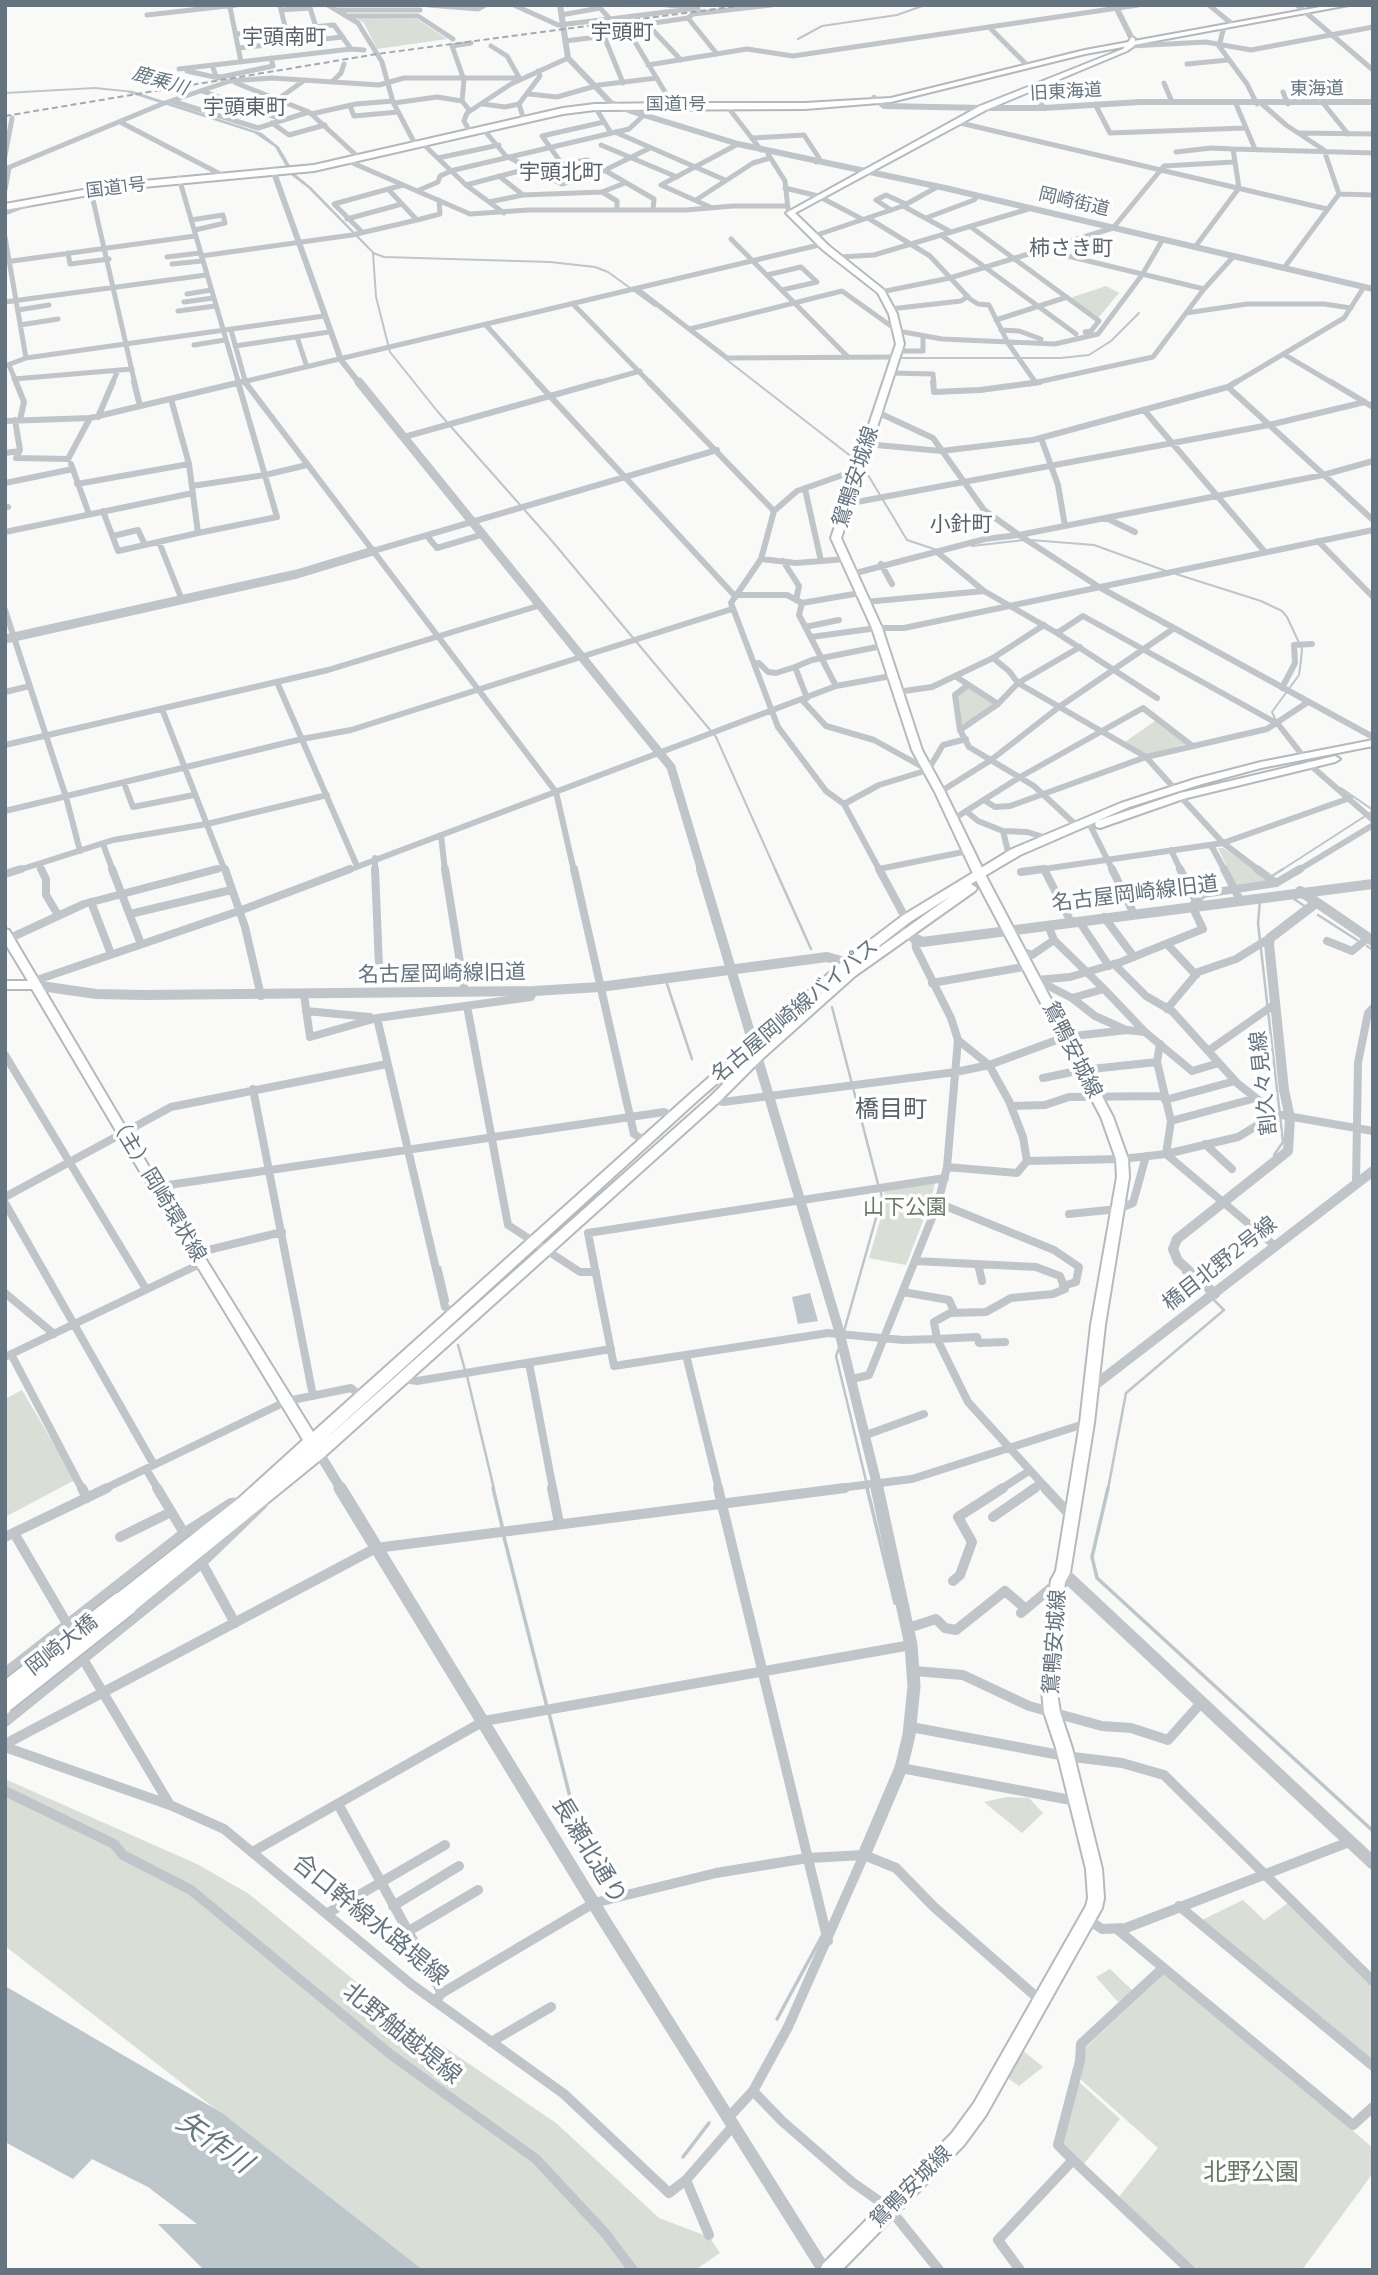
<!DOCTYPE html>
<meta charset="utf-8">
<style>
body{margin:0}
#map{position:relative;width:1378px;height:2275px;overflow:hidden;background:#f9f9f7;font-family:Montserrat,sans-serif}
canvas{display:block}
.frame{position:absolute;inset:0;border:7px solid #657481;pointer-events:none}
</style>
<div id="map">
<canvas width="1378" height="2275"></canvas>
<div class="frame"></div>
</div>
<script>
const ctx = document.querySelector('canvas').getContext('2d');
ctx.lineJoin = 'round';
function fill(path, color) {
  ctx.fillStyle = color;
  ctx.fill(path, 'evenodd');
}
function shape(rows) {
  const path = new Path2D();
  for (const r of rows) {
    path.moveTo(r[0], r[1]);
    for (let i = 2; i < r.length; i += 2) path.lineTo(r[i], r[i + 1]);
  }
  return path;
}
function strokePath(path, color, width, dash) {
  ctx.strokeStyle = color;
  ctx.lineWidth = width;
  ctx.lineCap = dash ? 'butt' : 'round';
  ctx.setLineDash(dash || []);
  ctx.stroke(path);
}
function drawText(font, color, halo, rows, align = 'center') {
  ctx.font = font + ' Montserrat,"Noto Sans JP",sans-serif';
  ctx.lineWidth = 7;
  ctx.setLineDash([]);
  ctx.textBaseline = 'middle';
  ctx.strokeStyle = halo;
  ctx.fillStyle = color;
  for (const [text, x, y, turn = 0] of rows) {
    ctx.save();
    ctx.translate(x, y);
    ctx.rotate((+turn || 0) * Math.PI / 180);
    ctx.textAlign = isNaN(turn) ? turn : align;
    if (halo) ctx.strokeText(text, 0, 0);
    ctx.fillText(text, 0, 0);
    ctx.restore();
  }
}
const green = shape([
 [356,18,417,19,447,39,377,49,364,23],
 [1106,286,1119,293,1098,318,1070,298],
 [969,687,996,704,962,725,957,696],
 [1155,721,1185,744,1146,755,1125,742],
 [1218,848,1223,848,1271,881,1236,886],
 [936,1178,931,1200,906,1265,869,1258,886,1200,883,1187],
 [22,1390,75,1480,5,1517,5,1399],
 [5,1779,199,1865,249,1894,393,2012,556,2123,659,2218,709,2237,720,2253,695,2270,423,2270,5,1946],
 [1007,1797,1029,1798,1043,1813,1022,1833,984,1802],
 [1243,1900,1264,1920,1288,1903,1373,1985,1373,2061,1202,1920],
 [1110,1969,1133,1991,1118,2002,1096,1977],
 [1166,1972,1373,2148,1373,2173,1302,2270,1196,2270,1118,2198,1158,2148,1080,2079,1086,2047],
 [1021,2049,1043,2067,1019,2086,1005,2076],
 [1078,2081,1120,2119,1083,2165,1062,2145]
]);
const water = shape([
 [95,87,133,91,262,133,279,147,295,174,311,187,375,253,374,255,308,188,291,175,275,147,254,133,126,92,94,89,5,94,5,92],
 [810,1293,818,1321,798,1324,792,1297],
 [5,1986,222,2113,423,2270,204,2270,158,2224,197,2224,148,2187,92,2159,73,2179,5,2142]
]);
const streamFar2 = shape([
 [798,39,822,26,897,15,925,5],
 [655,306,608,272,595,267,550,262,384,257,373,253,376,297,390,352,438,412,552,541,716,737,776,871],
 [897,358,1061,358,1089,355,1111,341,1139,313],
 [727,360,857,461],
 [862,465,907,540,937,550],
 [1031,540,1094,545,1166,571],
 [972,546,1024,540],
 [1176,574,1261,601,1282,611,1287,617,1302,649,1301,660,1299,675,1272,712,1276,721],
 [1341,788,1373,810],
 [1280,871,1373,811]
]);
const streamFar1 = shape([
 [775,869,811,949],
 [1272,876,1283,869],
 [1294,899,1306,907],
 [1260,900,1258,923,1283,1142,1274,1155],
 [1318,915,1357,940],
 [1367,946,1373,950],
 [667,984,692,1059],
 [832,1007,878,1184],
 [440,1267,448,1301],
 [1183,1272,1201,1289],
 [844,1331,882,1197,880,1189],
 [458,1345,465,1370],
 [839,1348,836,1356,868,1489],
 [467,1376,494,1489],
 [1108,1489,1126,1393,1224,1310,1212,1298]
]);
const stream = shape([
 [493,1488,503,1530],
 [867,1488,895,1603],
 [1108,1488,1092,1557,1097,1578,1373,1831],
 [504,1537,547,1707],
 [549,1713,583,1849],
 [777,2019,822,1936],
 [683,2157,709,2123]
]);
const minorFar3 = shape([
 [328,5,358,23,382,62,393,102,414,142],
 [429,5,478,9,485,5],
 [514,5,558,25,610,19,600,8,561,15],
 [1209,5,1231,23],
 [1297,5,1373,70],
 [280,6,286,30],
 [230,7,241,62],
 [281,10,310,8,316,27],
 [336,10,420,10],
 [147,15,236,5],
 [347,16,418,16,453,39],
 [688,18,717,54],
 [610,19,698,8,667,5],
 [647,24,681,60],
 [989,27,1025,63],
 [604,36,623,83],
 [565,41,629,33],
 [491,46,507,56,520,79],
 [1130,46,1206,42,1251,50,1373,27],
 [1219,46,1247,84,1257,104],
 [1219,46,1224,27],
 [238,48,343,37],
 [351,49,364,50],
 [1187,64,1228,60],
 [212,65,216,76,221,77,273,66,271,58],
 [648,65,747,49,793,56,1138,5],
 [179,69,351,49,334,25,236,34],
 [187,71,219,78],
 [332,82,341,73,344,64],
 [236,83,309,112,356,155],
 [1164,83,1172,102],
 [1031,89,1044,108],
 [202,91,283,120],
 [1283,92,1288,104],
 [529,94,557,97,599,85,657,78],
 [278,99,302,82],
 [172,101,258,128,309,112],
 [462,101,464,80,452,46,471,43],
 [671,102,626,27,688,18,693,14,771,5],
 [394,103,437,97,462,101,470,111],
 [1323,103,1348,134],
 [483,104,505,107,519,104,540,76,538,71],
 [519,104,523,117],
 [1095,104,1110,133,1245,128],
 [1236,104,1255,149],
 [1262,104,1286,125,1324,150,1339,194],
 [350,106,354,116,398,112],
 [727,106,761,150],
 [595,107,611,133],
 [311,114,356,104,393,101],
 [956,122,1327,209],
 [122,123,222,175],
 [272,123,289,135,325,125],
 [483,129,506,156,562,184,603,171,648,149],
 [469,130,464,121,467,113,511,84,568,58],
 [615,132,725,180],
 [1299,133,1373,134],
 [753,138,804,135,819,158,816,162],
 [422,143,466,185,504,213],
 [601,145,677,177],
 [1176,152,1211,148,1233,149],
 [768,154,785,181,788,209],
 [5,156,12,118],
 [438,158,499,145],
 [348,161,470,214,528,210,686,210,733,206,786,206],
 [562,164,587,160,654,199,653,210],
 [5,169,162,104,230,81,272,78,379,85,404,78,518,78],
 [450,171,629,129,644,115],
 [535,173,562,164,542,136,604,122],
 [499,176,523,195],
 [179,178,239,384],
 [466,185,527,169],
 [785,188,818,196,862,219],
 [388,189,417,220],
 [5,190,9,168],
 [91,191,135,384],
 [417,191,438,182,440,176,451,171],
 [602,192,617,201,617,210],
 [1339,194,1373,195],
 [696,200,753,163,770,158],
 [489,202,523,195,602,192,625,183],
 [903,206,951,232],
 [710,207,661,185,738,144],
 [891,210,876,200,886,195,906,204],
 [5,213,29,204],
 [868,218,930,256,970,299,978,304,989,305,1008,343,1036,383],
 [926,218,974,200,978,196],
 [347,219,402,204],
 [191,220,223,215,225,223,195,230],
 [971,227,1099,321,1091,331,1085,332],
 [362,232,334,204,403,185],
 [941,235,1076,334],
 [814,236,903,206,937,187],
 [5,237,26,358],
 [731,239,848,357],
 [1195,247,1239,188,1233,149,1373,153],
 [1047,251,1204,289],
 [68,253,70,264,109,259],
 [201,256,352,235,417,220,440,214,439,200],
 [167,257,200,253],
 [839,257,874,255,1032,208],
 [5,262,195,236],
 [172,264,202,261],
 [1284,268,1339,194],
 [767,275,801,267,817,282,782,290],
 [637,289,727,358,897,357],
 [881,292,950,278,1113,228,1164,166,1234,162],
 [187,294,211,290],
 [5,302,206,275],
 [184,302,213,298],
 [573,304,651,384],
 [890,309,961,301,967,297],
 [18,310,49,305],
 [178,311,215,306],
 [1186,313,1247,304,1324,304,1351,308],
 [996,320,1067,297],
 [20,325,58,319],
 [486,325,539,384],
 [690,329,842,291,898,331,942,339,1055,344,1098,334,1142,275,1163,239],
 [231,330,246,384],
 [1001,330,1019,331,1041,339],
 [297,337,307,367],
 [194,345,225,340],
 [235,346,329,332],
 [899,351,923,351,923,337],
 [1285,355,1334,384],
 [9,365,17,384],
 [5,366,26,358,324,316],
 [891,373,933,374,934,384],
 [14,379,132,369],
 [112,384,118,370],
 [234,384,823,244],
 [594,384,640,371],
 [1029,384,1153,357,1204,289,1234,256],
 [1233,384,1344,318,1364,287]
]);
const minorFar2 = shape([
 [16,382,24,402,20,420],
 [134,382,140,406],
 [245,382,556,792,574,871],
 [537,382,734,595,787,595,802,603,860,593],
 [649,382,774,511],
 [933,382,934,392,980,390,1040,382],
 [1331,382,1373,407],
 [1228,387,1373,520],
 [1144,410,1265,552],
 [877,412,933,438,984,510,1019,535,1099,587,1373,737],
 [98,417,113,382],
 [15,420,20,450,16,458,68,459],
 [5,421,90,418,241,382],
 [404,437,600,382],
 [1041,438,1058,485,1065,526],
 [866,444,941,451,1033,440,1228,387,1236,382],
 [5,453,19,451],
 [68,459,90,418],
 [71,464,89,514],
 [857,470,797,491,774,511,761,559,731,603,778,727,826,791,844,804,880,871],
 [5,483,73,469],
 [77,484,189,464],
 [192,486,265,475,307,465],
 [805,489,821,561],
 [846,504,1269,425,1365,402],
 [5,508,8,507],
 [103,511,118,551,198,533,189,464,171,399],
 [1106,518,1135,532],
 [5,532,193,493],
 [198,533,277,517,238,382],
 [113,536,138,530,145,545],
 [427,536,437,548,484,534],
 [1318,541,1373,597],
 [159,542,182,600],
 [373,551,717,450],
 [937,552,984,591,1057,633,1157,698],
 [761,559,796,563,846,559],
 [783,561,799,586,796,600],
 [881,564,892,584],
 [852,574,985,539,1019,535,1323,475,1373,461],
 [865,602,984,591],
 [802,603,799,615,836,686],
 [5,610,66,797,80,851],
 [805,627,839,620],
 [1057,633,1083,616,1278,724,1303,756],
 [811,637,877,628,904,628,1373,530],
 [993,658,1009,671,1018,683,1146,757,1174,788],
 [755,664,759,663,768,672,776,673,795,667],
 [955,676,998,704],
 [277,682,357,866],
 [968,685,955,695,960,730,969,747,1034,786,1076,825],
 [1282,688,1295,663,1294,645,1312,644],
 [5,692,30,686],
 [897,692,932,687,993,658,1044,625],
 [807,698,795,667,812,660,882,646],
 [802,700,826,726,874,740,928,770],
 [162,709,225,871],
 [960,730,998,704,1018,683,1080,647],
 [5,745,328,670,541,605],
 [1309,764,1373,820],
 [124,783,133,807,194,795],
 [940,792,991,760,1059,707,1173,629],
 [1180,796,1223,843,1260,871],
 [984,800,995,807,1010,806,1146,757,1267,729,1308,702],
 [844,804,879,785,928,770,943,745,966,739],
 [5,811,302,739,351,730,732,609],
 [966,811,978,821,1003,831,1027,832,1047,838],
 [952,820,1020,777,1143,708,1191,745],
 [1091,827,1113,871],
 [1003,831,1009,856],
 [441,835,445,871],
 [103,844,113,871],
 [1211,845,1225,871],
 [1171,850,1181,871],
 [375,858,375,871],
 [39,865,42,871],
 [879,869,968,851],
 [16,871,113,840,207,824,327,795],
 [210,871,224,867],
 [346,871,836,686,891,676],
 [1030,871,1223,843,1350,798],
 [1297,871,1373,825]
]);
const minorFar1 = shape([
 [41,869,46,879,46,895,58,915],
 [112,869,141,944],
 [225,869,245,927,261,996],
 [375,869,379,967],
 [445,869,464,987],
 [574,869,634,1134,645,1141],
 [879,869,906,919],
 [1044,869,1071,922],
 [1112,869,1134,914],
 [1180,869,1196,901],
 [1224,869,1240,900],
 [1257,869,1276,883],
 [1021,872,1043,869],
 [5,874,21,869],
 [91,902,111,954],
 [130,914,231,890],
 [1104,917,1134,957],
 [1079,921,1109,966],
 [1048,925,1054,940,1104,989],
 [8,939,84,904,217,869],
 [1327,941,1352,951,1368,938],
 [1167,944,1196,975],
 [1021,951,1032,955,1054,940],
 [1114,964,1146,996,1172,1011,1237,1083,1276,1114,1373,1131],
 [1037,980,1070,977,1121,962,1203,929,1192,906,1203,894,1276,883,1300,869],
 [1037,980,1072,998,1095,1016,1126,1030],
 [932,983,1029,966],
 [34,985,37,980,239,911,350,869],
 [304,995,310,1037,377,1018,531,997,534,991],
 [1072,998,1104,989,1145,1032],
 [467,1006,508,1225,580,1272,596,1272],
 [1167,1009,1198,972,1236,959,1270,938],
 [306,1011,370,1017],
 [377,1018,445,1307,454,1313],
 [958,1040,989,1065,1009,1101,1023,1137,1027,1161,1122,1159,1166,1154,1238,1137,1276,1114],
 [1160,1044,1157,1062,1171,1121,1166,1154],
 [1208,1051,1275,1004],
 [5,1055,146,1289],
 [1043,1078,1082,1070,1157,1062],
 [253,1089,313,1396],
 [715,1099,723,1102,956,1072,989,1065,1065,1037,1127,1030,1145,1032,1192,1071,1219,1063],
 [1165,1100,1235,1081],
 [1011,1106,1045,1105,1069,1097,1164,1096],
 [1171,1121,1256,1098],
 [1205,1144,1232,1169],
 [1166,1154,1275,1246],
 [947,1167,1017,1173,1027,1161],
 [945,1178,588,1233,614,1366,828,1333,903,1340,937,1339,968,1402,1047,1489],
 [1356,1183,1358,1063,1368,1013,1373,1008],
 [155,1187,664,1112,672,1116],
 [5,1197,171,1107,387,1064],
 [5,1203,154,1465],
 [938,1203,1054,1250,1079,1267,1076,1282,1063,1286],
 [1069,1214,1118,1209,1133,1203,1146,1156],
 [196,1253,282,1232],
 [915,1261,1036,1267,1060,1276,1065,1289,1053,1294,1011,1298,986,1312,950,1313,934,1322,937,1339,977,1337,979,1343,1005,1342],
 [978,1264,982,1281],
 [903,1292,949,1300,955,1313],
 [5,1293,54,1334],
 [11,1354,82,1489],
 [686,1355,719,1489],
 [5,1357,202,1263],
 [529,1363,553,1489],
 [404,1379,417,1381,611,1349],
 [852,1379,869,1375,938,1203,947,1167,958,1040,951,1018,916,948,915,939],
 [866,1435,924,1414],
 [146,1469,158,1489],
 [104,1489,287,1401,351,1388,361,1396],
 [831,1489,912,1479,1087,1423],
 [1001,1489,1029,1471],
 [1032,1489,1040,1484]
]);
const minor = shape([
 [82,1488,87,1498],
 [157,1488,184,1533],
 [552,1488,559,1523],
 [718,1488,828,1941],
 [1045,1488,1071,1516],
 [993,1517,1035,1488],
 [14,1533,69,1627],
 [5,1537,107,1488],
 [120,1537,171,1512],
 [202,1563,235,1623],
 [953,1581,960,1575,972,1542,958,1517,1003,1488],
 [1021,1613,1058,1582],
 [908,1628,936,1619,945,1628,956,1630,1005,1591,1026,1609],
 [83,1659,170,1805],
 [914,1671,963,1675,1029,1706,1102,1726,1131,1728,1168,1740,1201,1703],
 [5,1673,184,1533,231,1503,242,1502],
 [5,1722,202,1563,263,1504],
 [911,1727,1065,1756,1122,1763,1164,1775,1373,1981],
 [5,1747,11,1741,376,1548,845,1488],
 [5,1747,170,1805,224,1829,411,1984,564,2094,669,2193,686,2180,733,2126],
 [901,1768,1076,1801],
 [5,1791,114,1844,123,1855,191,1890,390,2054,536,2159,605,2233,633,2270],
 [338,1804,442,1993],
 [254,1851,484,1721,911,1645],
 [393,1906,459,1866],
 [1179,1906,1373,2066],
 [328,1913,445,1845],
 [1089,1920,1102,1929,1126,1928,1349,1842],
 [1118,1930,1353,2125,1373,2107],
 [407,1932,478,1890],
 [435,2001,442,1993,594,1903,716,1873,808,1858,864,1855,896,1868,934,1907,1041,2001],
 [491,2042,551,2007],
 [753,2091,782,2121,852,2182,889,2208,939,2270],
 [728,2118,753,2091,788,2027,864,1855],
 [1073,2160,1190,2270],
 [686,2180,709,2235],
 [1020,2270,998,2240,1073,2160,1058,2145,1080,2061,1081,2044,1162,1969]
]);
const tertiaryFar3 = shape([
 [560,5,568,58,611,103,634,112,738,144,945,188,1373,289],
 [1115,5,1132,39],
 [874,98,884,106,983,108,1044,108,1140,102,1373,102],
 [273,170,341,360,360,384]
]);
const tertiaryFar2 = shape([
 [359,382,671,767,702,871],
 [5,639,297,574,373,551]
]);
const tertiaryFar1 = shape([
 [701,869,838,1327,878,1489],
 [1300,891,1373,941],
 [905,933,922,942,1373,884],
 [34,985,96,994,144,995,534,991,600,987,827,957,848,963],
 [1215,1294,1178,1261,1173,1249,1177,1239,1288,1151,1290,1118,1284,1090,1269,944,1270,938,1316,903],
 [1091,1388,1373,1171],
 [319,1453,341,1489]
]);
const tertiary = shape([
 [340,1488,602,1917,824,2270],
 [1063,1573,1373,1863],
 [864,1855,901,1768,909,1735,914,1686,911,1645,877,1488]
]);
const secondary = shape([
 [1132,37,1135,39,1134,46,1127,51,986,110,795,213,829,246,884,290,897,314,904,344,841,538,882,628,922,750,945,792,988,880,1113,1117,1128,1159,1129,1177,1105,1325,1094,1423,1070,1573,1065,1582,1055,1680,1060,1712,1072,1748,1102,1869,1104,1898,1102,1908,986,2115,964,2145,842,2270,820,2270,823,2264,952,2133,974,2103,1086,1906,1088,1898,1086,1869,1056,1748,1044,1712,1041,1680,1051,1580,1056,1571,1080,1423,1091,1325,1117,1177,1116,1159,1101,1117,976,880,935,792,912,750,872,628,831,538,896,344,889,314,878,293,823,250,786,213,980,106,1123,49,1132,37]
]);
const primary = shape([
 [1373,740,1373,746,1261,768,1202,784,1129,807,1097,821,1180,793,1335,756,1340,759,1335,762,1183,799,1100,828,1096,827,1095,824,1096,822,1020,855,971,884,977,888,975,891,855,976,761,1060,719,1102,324,1457,133,1612,128,1613,123,1612,121,1607,114,1606,112,1601,114,1596,239,1498,303,1440,151,1190,32,989,5,989,5,981,28,981,5,943,5,929,9,930,159,1184,313,1432,690,1094,844,960,902,916,1012,849,1121,803,1195,779,1261,762,1373,740],
 [951,896,848,970,910,922,951,896],
 [838,978,753,1054,711,1096,320,1444,698,1100,838,978]
]);
const trunk = shape([
 [1331,5,1349,5,1085,54,891,102,805,109,595,110,563,114,314,171,122,189,5,210,5,204,122,183,314,165,563,108,595,104,672,103,805,103,891,98,1085,50,1331,5]
]);
const rail = shape([
 [5,116,377,54,746,5]
]);
const primaryBridge = shape([
 [5,1690,119,1601],
 [5,1704,128,1607]
]);
const farStreetnames = [
 ["東海道",1317,89,-1],
 ["旧東海道",1066,92,-3],
 ["国道1号",676,105],
 ["国道1号",116,188,-7],
 ["岡崎街道",1074,202,13]
];
const farWaternames = [
 ["鹿乗川",160,81,17]
];
const farQuarternames = [
 ["宇頭町",622,33],
 ["宇頭南町",284,38],
 ["宇頭東町",245,108],
 ["宇頭北町",561,173],
 ["柿さき町",1071,249],
 ["小針町",961,525]
];
const streetNames = [
 ["鴛鴨安城線",856,477,-72],
 ["名古屋岡崎線旧道",1135,894,-7],
 ["名古屋岡崎線旧道",442,974,-1],
 ["名古屋岡崎線バイパス",795,1011,-40],
 ["鴛鴨安城線",1072,1050,63],
 ["割久々見線",1264,1083,-96],
 ["（主）岡崎環状線",157,1188,59],
 ["橋目北野2号線",1220,1264,-38],
 ["鴛鴨安城線",1055,1642,-86],
 ["岡崎大橋",62,1645,-38],
 ["鴛鴨安城線",911,2187,-45]
];
const parkNames = [
 ["山下公園",905,1208]
];
const quarterNames = [
 ["橋目町",891,1110]
];
const nearStreetnames = [
 ["長瀬北通り",589,1851,59],
 ["合口幹線水路堤線",370,1920,39],
 ["北野舳越堤線",402,2034,39]
];
const nearParknames = [
 ["北野公園",1251,2173]
];
const nearWaternames = [
 ["矢作川",214,2143,35]
];
fill(green, '#d9ded6');
fill(water, '#bcc6cb');
strokePath(streamFar2, '#bcc6cb', 2);
strokePath(streamFar1, '#bcc6cb', 2.5);
strokePath(stream, '#bcc6cb', 3.5);
strokePath(secondary, '#b5babf', 4);
strokePath(primary, '#b4b9bd', 4);
strokePath(trunk, '#b4b8bc', 4);
strokePath(minorFar3, '#c0c5c9', 5);
strokePath(minorFar2, '#c0c5c9', 6);
strokePath(minorFar1, '#c0c5c9', 8);
strokePath(minor, '#c0c5c9', 10);
strokePath(tertiaryFar3, '#c0c5c9', 6);
strokePath(tertiaryFar2, '#c0c5c9', 9);
strokePath(tertiaryFar1, '#c0c5c9', 10);
strokePath(tertiary, '#c0c5c9', 13);
fill(secondary, '#fff');
fill(primary, '#fff');
fill(trunk, '#fff');
strokePath(rail, '#a4aab0', 2, [6, 3.5]);
strokePath(primaryBridge, '#b4b9bd', 19, []);
strokePath(primaryBridge, '#fff', 16);
drawText('18px', '#657481', '#fff', farStreetnames);
drawText('italic 19px', '#657982', '#fff', farWaternames);
drawText('21px', '#57626d', '#fff', farQuarternames);
drawText('21px', '#657481', '#fff', streetNames);
drawText('21px', '#677a64', '#fff', parkNames);
drawText('24px', '#57626d', '#fff', quarterNames);
drawText('24px', '#657481', '#fff', nearStreetnames);
drawText('24px', '#677a64', '#fff', nearParknames);
drawText('italic 28px', '#657982', '#fff', nearWaternames);
</script>
